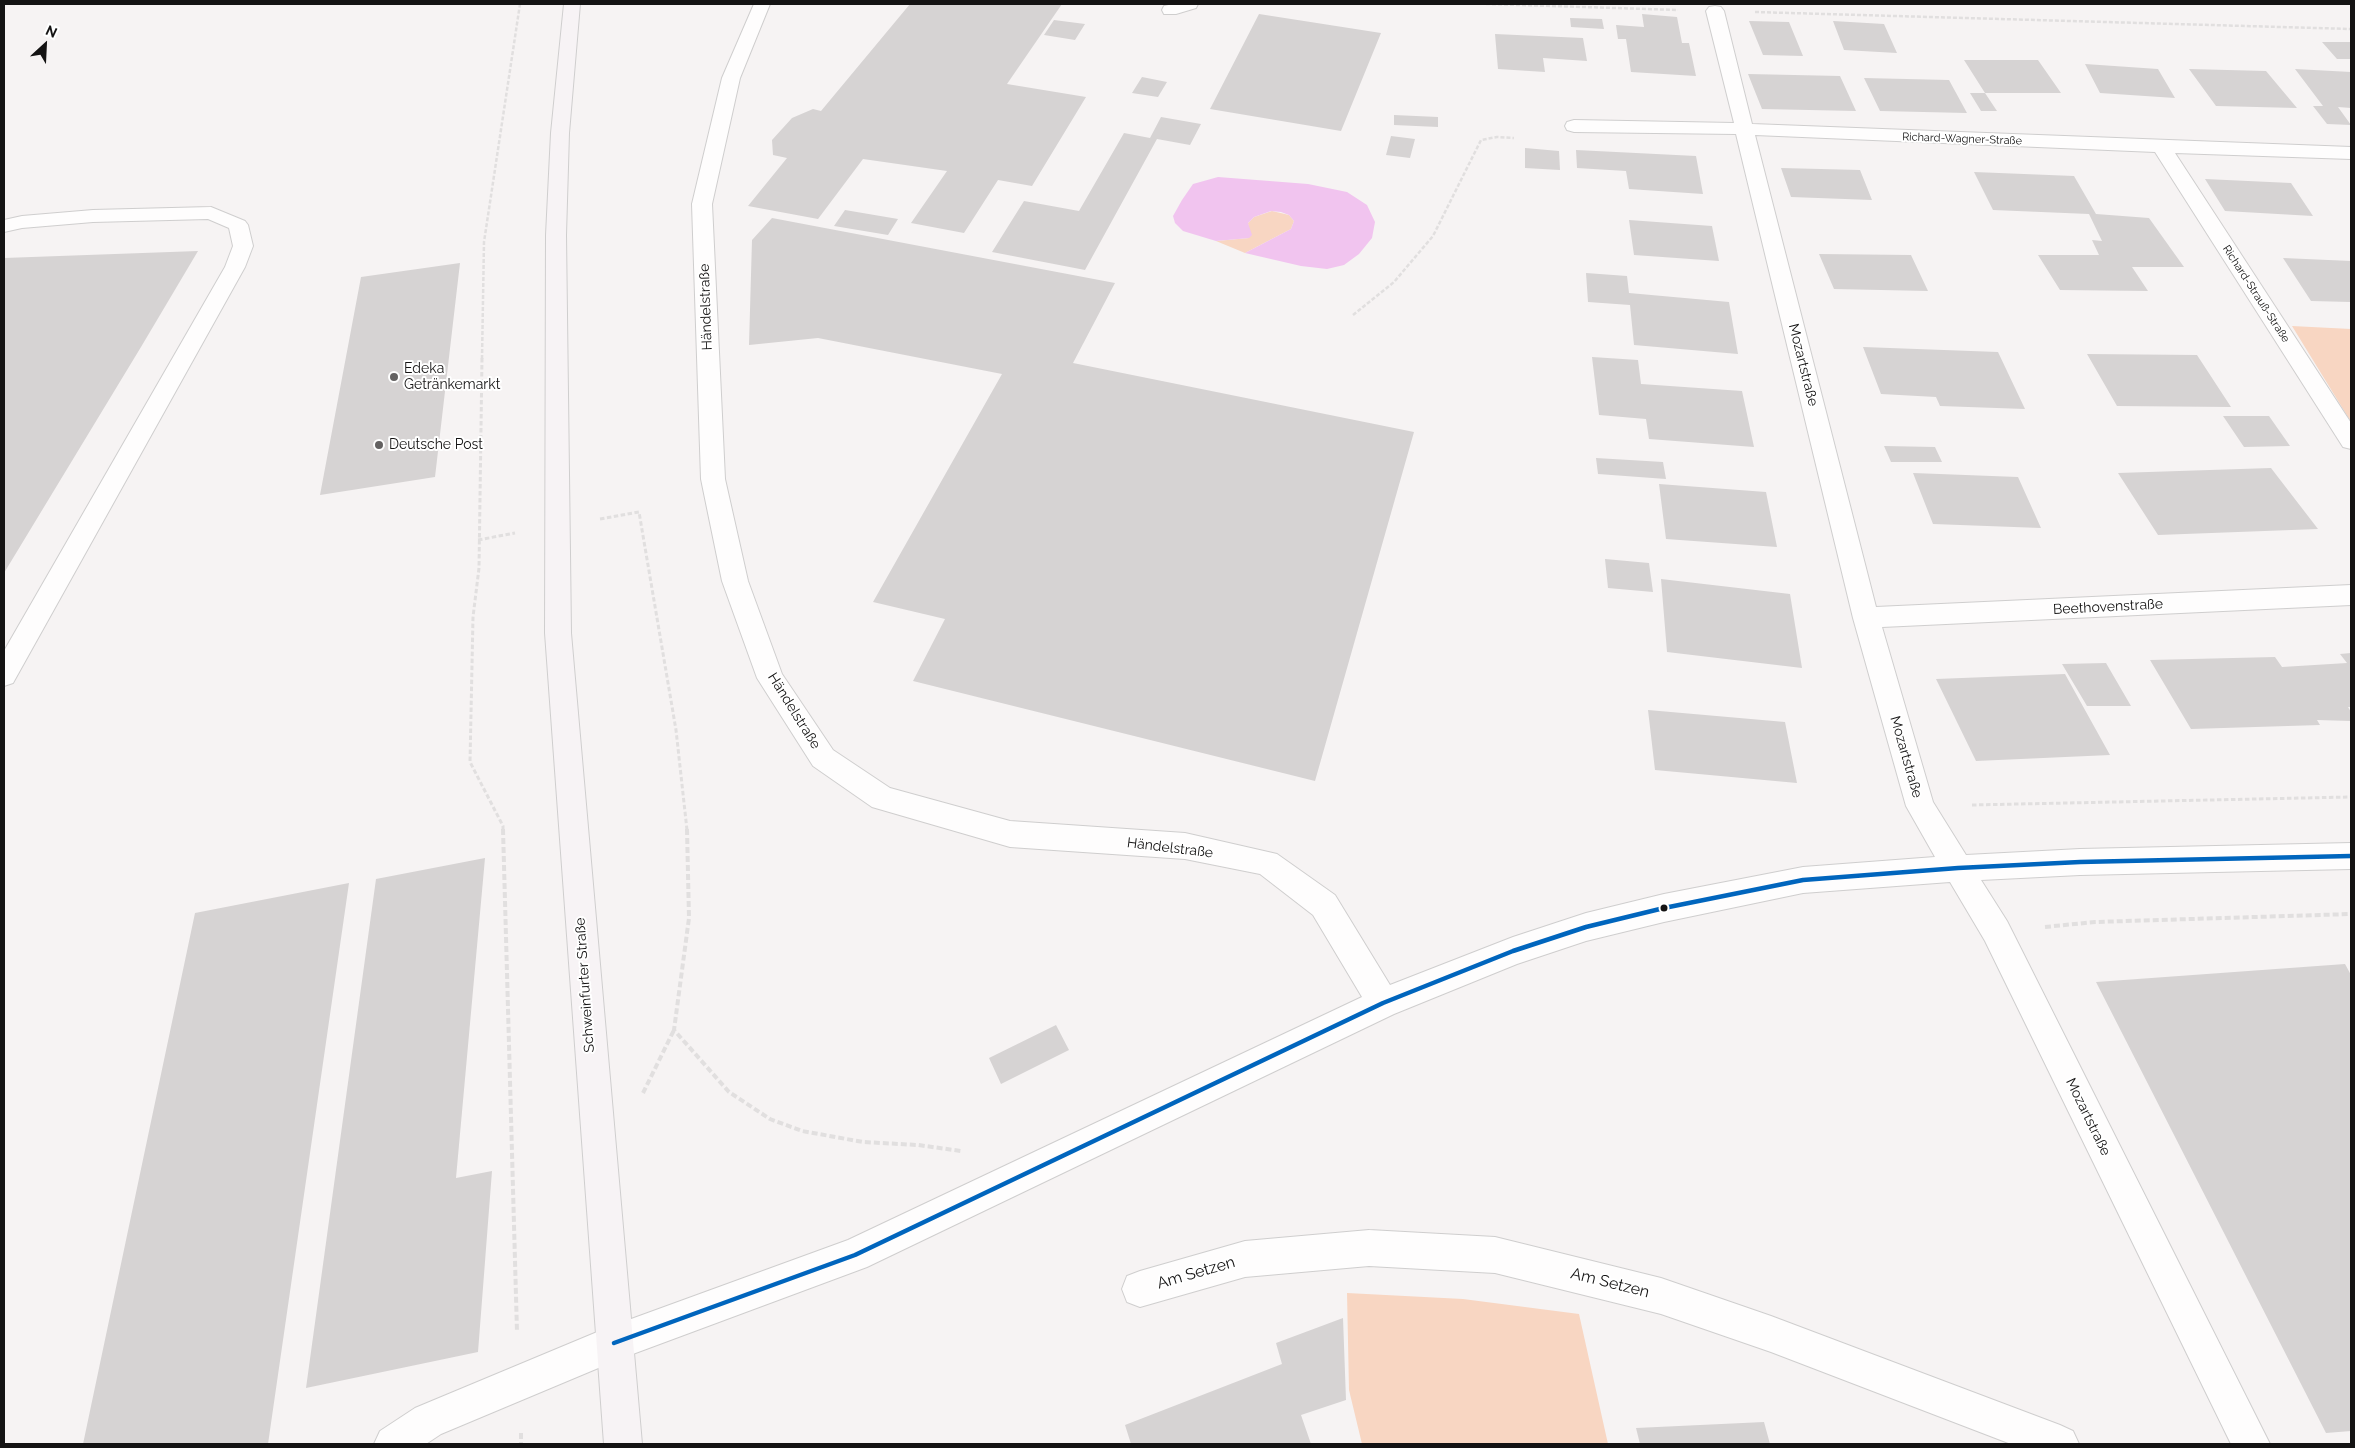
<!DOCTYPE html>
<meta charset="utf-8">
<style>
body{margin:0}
#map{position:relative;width:2355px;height:1448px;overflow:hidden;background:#f6f3f3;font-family:Raleway,sans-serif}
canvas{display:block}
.frame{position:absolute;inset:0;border:5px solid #141313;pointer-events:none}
.north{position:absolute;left:20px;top:20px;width:50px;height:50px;-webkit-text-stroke:4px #fff;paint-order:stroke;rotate:25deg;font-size:14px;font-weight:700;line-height:20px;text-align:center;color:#141313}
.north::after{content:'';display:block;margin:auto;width:18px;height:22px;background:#141313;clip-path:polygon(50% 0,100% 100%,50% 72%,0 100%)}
</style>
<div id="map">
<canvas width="2355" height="1448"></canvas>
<div class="frame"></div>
<div class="north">N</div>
</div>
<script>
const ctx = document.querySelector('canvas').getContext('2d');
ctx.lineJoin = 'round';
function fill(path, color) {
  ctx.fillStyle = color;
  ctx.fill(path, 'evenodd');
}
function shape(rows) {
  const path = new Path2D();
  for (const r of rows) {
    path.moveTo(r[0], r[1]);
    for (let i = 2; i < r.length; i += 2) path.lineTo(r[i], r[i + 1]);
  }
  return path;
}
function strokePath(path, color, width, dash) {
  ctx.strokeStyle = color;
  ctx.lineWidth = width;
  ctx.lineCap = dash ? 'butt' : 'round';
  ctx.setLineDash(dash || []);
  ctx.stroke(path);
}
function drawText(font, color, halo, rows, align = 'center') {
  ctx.font = font + ' Raleway,sans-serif';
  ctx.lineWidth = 4;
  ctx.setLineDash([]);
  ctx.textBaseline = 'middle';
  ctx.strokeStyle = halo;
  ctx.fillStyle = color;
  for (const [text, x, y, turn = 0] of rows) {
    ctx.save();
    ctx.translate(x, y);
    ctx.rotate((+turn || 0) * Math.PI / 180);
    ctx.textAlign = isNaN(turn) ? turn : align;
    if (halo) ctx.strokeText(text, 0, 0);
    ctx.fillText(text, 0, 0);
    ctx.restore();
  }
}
const green = shape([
 [1272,211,1289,215,1294,221,1291,229,1245,253,1216,241,1249,238,1248,223,1254,217],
 [2292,326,2351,329,2351,422],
 [1347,1293,1463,1299,1579,1314,1608,1444,1362,1444,1349,1390]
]);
const water = shape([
 [1218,177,1308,184,1347,192,1367,205,1375,222,1372,238,1359,254,1344,265,1327,269,1301,266,1245,253,1291,229,1294,221,1289,215,1281,212,1271,211,1254,217,1248,223,1252,235,1249,238,1216,241,1183,231,1175,223,1173,216,1182,200,1193,184]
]);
const building = shape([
 [910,4,1062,4,1007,84,1086,97,1032,186,998,180,964,233,911,223,947,171,863,159,818,219,748,206,787,158,773,155,772,140,792,118,813,109,821,111],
 [1259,14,1381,33,1341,131,1210,109],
 [1642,14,1677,17,1682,43,1689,43,1696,76,1631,72,1626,39,1618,39,1616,25,1644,27],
 [1570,18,1602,19,1604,29,1571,27],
 [1054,20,1085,24,1075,40,1044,35],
 [1749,21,1789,22,1803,56,1763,55],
 [1833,21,1884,24,1897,53,1844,50],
 [1495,34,1583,38,1587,61,1543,58,1545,72,1498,69],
 [2322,42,2351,42,2351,59,2337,59],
 [1964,60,2038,60,2061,93,1985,93],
 [2085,64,2158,69,2175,98,2100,93],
 [2189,69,2266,71,2297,108,2216,106],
 [2295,69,2351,72,2351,108,2338,107,2351,125,2327,124,2313,106,2323,106],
 [1748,74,1840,76,1856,111,1762,109],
 [1142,77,1167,82,1158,97,1132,93],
 [1864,78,1949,80,1967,113,1880,111],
 [1970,93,1985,93,1997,111,1981,111],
 [1394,115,1438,117,1438,127,1394,125],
 [1161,117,1201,124,1190,145,1157,139,1085,270,992,252,1024,201,1079,211,1124,133,1150,138],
 [1391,136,1415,139,1410,158,1386,155],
 [1525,148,1559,151,1560,170,1525,168],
 [1576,150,1696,156,1703,194,1629,189,1626,171,1577,168],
 [1781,168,1860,170,1872,200,1791,197],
 [1974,172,2074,176,2096,214,2149,218,2184,267,2132,267,2148,291,2060,290,2038,255,2099,255,2092,240,2102,241,2089,214,1993,210],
 [2205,179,2291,183,2313,216,2225,211],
 [845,210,898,219,888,235,834,226],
 [772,218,1115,283,1073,363,1414,432,1315,781,913,681,945,619,873,602,1002,374,818,338,749,345,752,240],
 [1629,220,1712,226,1719,261,1634,255],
 [198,251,141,347,4,573,4,258],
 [1819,254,1911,255,1928,291,1834,289],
 [2283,258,2351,261,2351,302,2311,301],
 [460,263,435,477,320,495,361,277],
 [1586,273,1627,276,1629,293,1729,302,1738,354,1634,345,1630,305,1588,302],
 [1863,347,1998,352,2025,409,1940,406,1936,397,1881,394],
 [2087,354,2197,355,2231,407,2117,406],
 [1592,357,1638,360,1641,384,1742,391,1754,447,1649,439,1646,419,1599,415],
 [2223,416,2269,416,2290,446,2244,447],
 [1884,446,1935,447,1942,462,1891,462],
 [1596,458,1663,462,1666,479,1598,474],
 [2271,468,2318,529,2158,535,2118,473],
 [1913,473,2018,477,2041,528,1933,524],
 [1659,484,1766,492,1777,547,1666,539],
 [1605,559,1649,563,1653,592,1608,588],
 [1661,579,1790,594,1802,668,1667,652],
 [2351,653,2351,707,2348,707,2351,712,2351,721,2317,720,2320,725,2191,729,2150,660,2275,657,2282,667,2347,663,2340,654],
 [2106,663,2131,706,2087,706,2062,664],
 [2065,674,2110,755,1976,761,1936,679],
 [1648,710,1785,722,1797,783,1655,770],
 [485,858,456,1178,492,1171,478,1352,306,1388,376,879],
 [349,883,268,1444,83,1444,195,913],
 [2345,964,2351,975,2351,1431,2326,1433,2096,982],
 [1056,1025,1069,1050,1001,1084,989,1058],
 [1343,1318,1346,1400,1301,1415,1311,1444,1131,1444,1125,1425,1282,1364,1276,1343],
 [1764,1422,1770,1444,1640,1444,1636,1428]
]);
const pathFar2 = shape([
 [1486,4,1678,10],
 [1755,12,2351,29],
 [1353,315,1394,282,1433,236,1481,140,1497,137,1514,138],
 [482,359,484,242,520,4]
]);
const pathFar1 = shape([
 [482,358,479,568,473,617,470,762,503,826,503,830],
 [600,519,639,512,676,730,687,830],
 [478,540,515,533],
 [1972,805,2351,797]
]);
const path = shape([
 [503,829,517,1332],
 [687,829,689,918,674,1030,729,1092,770,1119,802,1131,863,1142,918,1145,961,1151],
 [2045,927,2095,922,2351,914],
 [643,1093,674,1030],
 [521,1433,521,1444]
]);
const lane = shape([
 [754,4,770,4,740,78,712,204,709,208,702,210,695,208,692,204,722,78,754,4],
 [1173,4,1198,4,1196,8,1176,14,1164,14,1162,10,1164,6,1173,4],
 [211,207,245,221,248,225,253,246,245,267,13,683,4,686,4,651,225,267,233,246,229,228,208,219,93,222,22,228,4,232,4,220,22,216,93,210,211,207],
 [614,1325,627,1330,632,1343,627,1356,441,1434,426,1444,374,1444,380,1431,415,1408,614,1325]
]);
const street = shape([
 [1715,6,1721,7,1724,11,1752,124,2351,147,2351,159,2175,153,2351,423,2351,449,2343,447,2155,152,1755,135,1876,607,2351,585,2351,605,1882,627,1933,802,1966,855,2080,849,2351,843,2351,869,2080,875,1981,880,2007,921,2270,1444,2231,1444,1985,941,1950,882,1803,893,1664,922,1586,941,1517,964,1394,1014,867,1267,614,1361,601,1356,596,1343,601,1330,848,1240,1362,997,1313,915,1260,874,1185,859,1010,847,872,807,813,766,757,678,722,581,701,479,692,204,695,200,702,198,709,200,712,204,725,479,748,581,782,674,833,750,890,788,1010,821,1185,833,1277,854,1335,895,1390,985,1513,937,1586,913,1664,894,1803,867,1935,857,1906,806,1853,618,1736,134,1574,132,1567,130,1565,126,1567,122,1574,120,1734,123,1706,11,1709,7,1715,6],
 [1369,1230,1495,1237,1661,1278,1771,1316,2060,1425,2073,1431,2079,1444,2011,1444,1771,1352,1661,1314,1495,1273,1369,1266,1245,1277,1140,1307,1127,1302,1122,1289,1127,1276,1140,1271,1245,1241,1369,1230]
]);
const secondary = shape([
 [564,4,580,4,569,133,566,235,571,633,642,1444,604,1444,545,633,546,235,551,133,564,4]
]);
const bus1 = shape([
 [614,1343,855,1255,1383,1003,1513,951,1586,927,1664,908,1803,880,1958,868,2080,862,2351,856]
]);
const markers = [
 [394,377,5,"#636161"],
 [379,445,5,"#636161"],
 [1664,908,4.5,"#141313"]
];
const farStreetnames = [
 ["Richard-Wagner-Straße",1962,139,2],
 ["Richard-Strauß-Straße",2256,294,57]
];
const streetNames = [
 ["Händelstraße",706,307,-92],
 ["Mozartstraße",1803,365,76],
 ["Beethovenstraße",2108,607,-3],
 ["Händelstraße",794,711,58],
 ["Mozartstraße",1906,757,74],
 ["Händelstraße",1170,848,7],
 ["Schweinfurter Straße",585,985,-94],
 ["Mozartstraße",2088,1117,64]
];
const poiNames = [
 ["Edeka",404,369],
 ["Getränkemarkt",404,385],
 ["Deutsche Post",389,445]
];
const nearStreetnames = [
 ["Am Setzen",1196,1273,-16],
 ["Am Setzen",1610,1283,14]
];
fill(green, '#f8d6c2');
fill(water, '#f1c4ef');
fill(building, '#d6d3d3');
strokePath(lane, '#cfcece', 2);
strokePath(street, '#cfcece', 2);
strokePath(secondary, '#cfcece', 2);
strokePath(pathFar2, '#e1dfdf', 2.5, [4, 2]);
strokePath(pathFar1, '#e1dfdf', 3, [4.5, 2.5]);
strokePath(path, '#e1dfdf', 4, [6, 3]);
fill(lane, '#fefdfd');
fill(street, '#fefdfd');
fill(secondary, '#f7f3f5');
strokePath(bus1, '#0065bd', 4.5);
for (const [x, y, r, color] of markers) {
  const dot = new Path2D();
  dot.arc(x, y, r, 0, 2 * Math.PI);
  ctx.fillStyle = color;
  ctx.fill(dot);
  strokePath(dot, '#fff', 2);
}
drawText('11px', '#141313', '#fff', farStreetnames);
drawText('14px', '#141313', '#fff', streetNames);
drawText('14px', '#141313', '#fff', poiNames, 'left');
drawText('16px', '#141313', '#fff', nearStreetnames);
</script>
